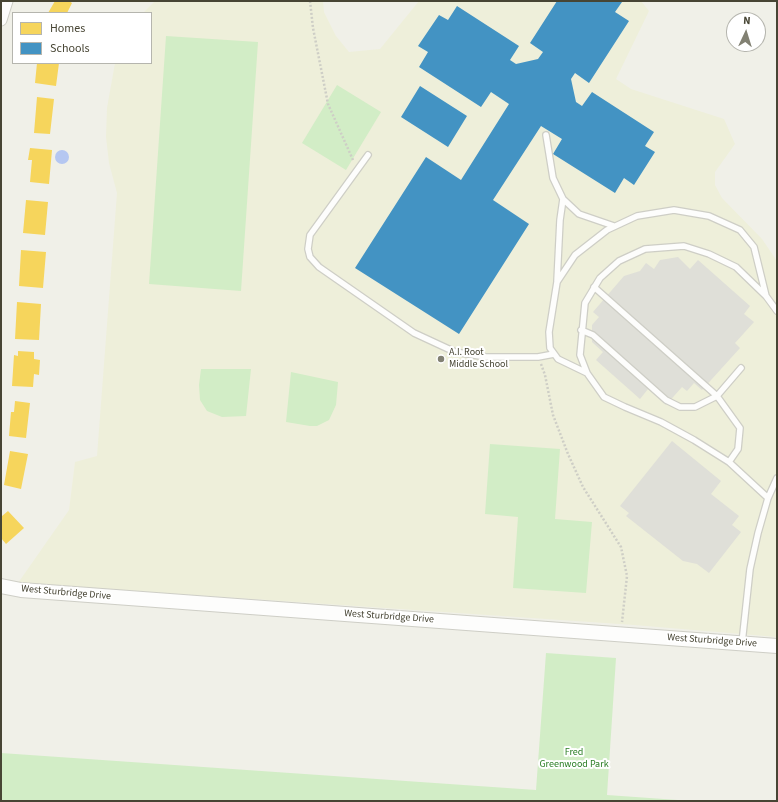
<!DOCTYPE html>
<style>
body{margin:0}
#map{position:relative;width:778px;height:802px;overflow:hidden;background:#f0f0e8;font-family:"Source Sans 3",sans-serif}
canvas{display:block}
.frame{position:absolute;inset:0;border:2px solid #474534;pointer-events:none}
.legend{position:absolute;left:12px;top:12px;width:140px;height:52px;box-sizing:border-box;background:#fff;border:1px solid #b5b5ae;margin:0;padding:5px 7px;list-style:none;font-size:12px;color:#474534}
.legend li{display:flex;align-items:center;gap:8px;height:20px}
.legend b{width:20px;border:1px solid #b5b5ae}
.north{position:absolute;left:726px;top:12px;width:40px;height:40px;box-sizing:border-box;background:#fff;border:1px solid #b5b5ae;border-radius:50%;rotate:4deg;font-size:11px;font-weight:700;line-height:16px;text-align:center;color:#474534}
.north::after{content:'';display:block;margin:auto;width:14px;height:18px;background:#828173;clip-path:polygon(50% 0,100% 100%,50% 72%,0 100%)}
</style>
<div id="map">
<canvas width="778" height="802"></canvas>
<div class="frame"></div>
<ul class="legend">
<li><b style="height:11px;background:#f6d55c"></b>Homes</li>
<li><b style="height:11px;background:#4393c3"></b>Schools</li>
</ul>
<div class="north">N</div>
</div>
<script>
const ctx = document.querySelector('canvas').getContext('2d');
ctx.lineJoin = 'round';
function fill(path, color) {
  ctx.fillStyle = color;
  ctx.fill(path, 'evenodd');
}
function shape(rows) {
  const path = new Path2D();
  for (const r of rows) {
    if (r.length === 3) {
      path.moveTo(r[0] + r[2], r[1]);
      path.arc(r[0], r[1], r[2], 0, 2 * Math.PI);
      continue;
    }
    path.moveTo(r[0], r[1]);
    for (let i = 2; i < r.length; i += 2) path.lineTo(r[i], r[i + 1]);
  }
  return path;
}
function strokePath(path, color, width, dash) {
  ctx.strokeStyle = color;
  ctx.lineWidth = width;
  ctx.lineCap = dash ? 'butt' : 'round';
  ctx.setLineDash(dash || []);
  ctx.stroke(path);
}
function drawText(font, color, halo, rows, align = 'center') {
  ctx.font = font + ' "Source Sans 3",sans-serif';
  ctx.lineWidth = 4;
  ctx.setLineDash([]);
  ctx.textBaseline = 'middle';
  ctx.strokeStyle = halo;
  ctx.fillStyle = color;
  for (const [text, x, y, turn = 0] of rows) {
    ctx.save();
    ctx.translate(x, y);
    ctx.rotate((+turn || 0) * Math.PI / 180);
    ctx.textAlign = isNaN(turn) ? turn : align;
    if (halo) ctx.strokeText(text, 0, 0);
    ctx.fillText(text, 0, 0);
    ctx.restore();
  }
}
const education = shape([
 [155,1,323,1,324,12,336,36,349,52,380,49,419,1,641,1,649,11,616,79,631,89,724,119,735,144,715,172,715,185,722,198,762,239,777,261,777,637,634,625,18,583,69,510,75,462,97,456,117,193,109,163,106,137,107,108,115,63,151,63,151,13,143,13]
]);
const green = shape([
 [166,36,258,42,241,291,149,284],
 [337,85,381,112,346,170,302,143],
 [201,369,251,369,246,416,222,417,207,411,200,400,199,385],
 [291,372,338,382,336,405,329,420,317,426,310,426,286,422],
 [490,444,560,449,555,519,592,522,586,593,513,588,518,517,485,514],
 [546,653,616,658,607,795,692,801,1,801,1,753,536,790]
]);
const parking = shape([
 [678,257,690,269,698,260,750,306,744,314,754,322,735,343,740,348,702,390,694,383,687,391,682,387,666,405,648,389,640,399,596,360,603,352,592,342,592,325,599,317,593,312,624,276,640,271,646,263,654,269,660,260],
 [672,441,721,481,711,494,739,516,732,525,741,532,709,573,697,564,683,561,626,516,629,513,620,506]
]);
const water = shape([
 [62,157,7]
]);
const homes = shape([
 [55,1,69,1,72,3,67,13,48,13],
 [37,63,59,63,56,86,35,83],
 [37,97,54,99,50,134,34,133],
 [30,148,52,150,49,184,30,182,32,160,28,160],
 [26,200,48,202,45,235,23,233],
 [21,250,46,252,43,288,19,286],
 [17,302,41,304,39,340,15,339],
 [18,351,34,352,34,359,40,360,39,375,34,374,33,387,12,386,14,355,18,356],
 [15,401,30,403,26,438,9,436,11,412,14,412],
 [10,451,28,454,21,489,4,485],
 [8,511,24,528,6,544,1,538,1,515,2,516]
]);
const schools = shape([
 [557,1,622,2,615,12,629,21,589,83,575,73,571,79,576,102,582,106,592,92,654,132,645,146,655,152,634,185,624,178,615,193,553,154,562,139,541,126,493,200,529,224,459,334,355,268,426,157,461,180,509,104,491,92,481,107,419,67,428,52,418,46,439,15,448,20,457,6,519,46,510,60,516,64,538,59,543,52,530,43],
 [420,86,467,116,448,147,401,117]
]);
const path = shape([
 [310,1,313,28,328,104,353,160],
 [541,364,545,375,553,415,568,454,583,487,621,547,627,576,622,622]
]);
const service = shape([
 [546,135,553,178,563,199,579,214,614,226],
 [368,155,310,235,308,249,310,257,319,267,414,333,455,352,486,357,538,357,554,354],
 [557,281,560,220,563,199],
 [594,287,717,396,740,428,738,449,729,462],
 [581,330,593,335,666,400,680,407,695,407,717,396,741,368],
 [587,373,558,359,550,348,549,332,557,282,575,255,607,230,637,216,674,210,709,216,740,230,754,247,766,296],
 [768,498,729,462,694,440,661,422,625,407,604,397,587,373,580,355,585,303,600,278,619,261,645,249,684,246,709,254,736,267,766,296,777,311],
 [742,643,750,569,758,533,768,498,777,478]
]);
const minor = shape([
 [1,20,7,1]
]);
const tertiary = shape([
 [1,586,21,590,777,646]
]);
const markers = [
 [441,359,4,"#828173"]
];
const poiNames = [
 ["A.I. Root",449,353],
 ["Middle School",449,365]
];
const streetNames = [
 ["West Sturbridge Drive",66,593,5],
 ["West Sturbridge Drive",389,617,4],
 ["West Sturbridge Drive",712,641,4]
];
const parkNames = [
 ["Fred",574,753],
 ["Greenwood Park",574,765]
];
fill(education, '#eeefda');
fill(green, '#d2edc6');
fill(parking, '#dfdfd8');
fill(water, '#b5c7f1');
fill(homes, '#f6d55c');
fill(schools, '#4393c3');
strokePath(service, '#cecec6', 8);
strokePath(minor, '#cecec6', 13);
strokePath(tertiary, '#cecec6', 16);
strokePath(path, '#cecec6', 2.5, [2, 2]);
strokePath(service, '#fdfdfc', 5.5);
strokePath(minor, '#fdfdfc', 11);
strokePath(tertiary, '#fdfdfc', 14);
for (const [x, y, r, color] of markers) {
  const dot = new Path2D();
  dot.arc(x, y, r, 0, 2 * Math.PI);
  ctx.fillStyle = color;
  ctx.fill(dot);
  strokePath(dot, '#fff', 1.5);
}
drawText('10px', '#474534', '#fff', poiNames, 'left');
drawText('10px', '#474534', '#fff', streetNames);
drawText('10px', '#297d23', '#fff', parkNames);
</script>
